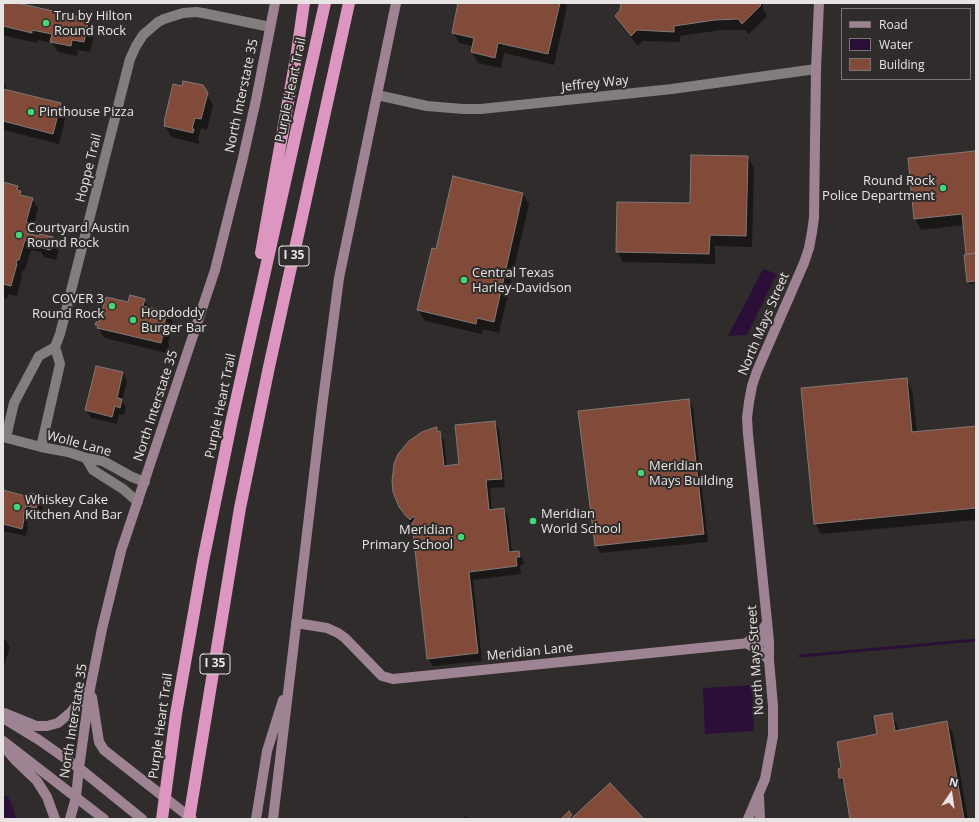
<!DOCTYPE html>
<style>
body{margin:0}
#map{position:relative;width:979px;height:822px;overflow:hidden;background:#312c2c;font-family:"Open Sans",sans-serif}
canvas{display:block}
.frame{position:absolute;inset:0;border:4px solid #e8e4e4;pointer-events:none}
.legend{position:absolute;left:841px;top:8px;width:130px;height:72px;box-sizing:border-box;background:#312c2c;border:1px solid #7a7676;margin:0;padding:5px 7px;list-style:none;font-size:12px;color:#e8e4e4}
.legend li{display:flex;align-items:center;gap:8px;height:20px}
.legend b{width:20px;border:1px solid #7a7676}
.north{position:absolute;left:931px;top:774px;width:40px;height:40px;-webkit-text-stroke:3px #312c2c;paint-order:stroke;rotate:13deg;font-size:11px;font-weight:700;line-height:16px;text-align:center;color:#e8e4e4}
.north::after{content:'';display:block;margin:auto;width:14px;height:18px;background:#e8e4e4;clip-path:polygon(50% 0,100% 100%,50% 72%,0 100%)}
</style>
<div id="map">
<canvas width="979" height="822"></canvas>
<div class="frame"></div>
<ul class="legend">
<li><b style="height:5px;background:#9e8492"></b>Road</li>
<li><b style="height:11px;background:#2c0f38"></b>Water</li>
<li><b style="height:11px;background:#824b39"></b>Building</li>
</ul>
<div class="north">N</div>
</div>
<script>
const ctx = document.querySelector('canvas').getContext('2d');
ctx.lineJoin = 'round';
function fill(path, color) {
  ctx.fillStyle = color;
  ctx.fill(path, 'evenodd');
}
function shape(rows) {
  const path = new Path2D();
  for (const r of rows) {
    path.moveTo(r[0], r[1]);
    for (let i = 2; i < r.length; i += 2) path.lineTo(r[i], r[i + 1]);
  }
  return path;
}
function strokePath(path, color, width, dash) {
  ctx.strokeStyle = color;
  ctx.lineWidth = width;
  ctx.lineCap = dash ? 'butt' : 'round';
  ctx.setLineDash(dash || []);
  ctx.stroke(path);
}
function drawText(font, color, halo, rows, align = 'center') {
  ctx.font = font + ' "Open Sans",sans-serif';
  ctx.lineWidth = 4;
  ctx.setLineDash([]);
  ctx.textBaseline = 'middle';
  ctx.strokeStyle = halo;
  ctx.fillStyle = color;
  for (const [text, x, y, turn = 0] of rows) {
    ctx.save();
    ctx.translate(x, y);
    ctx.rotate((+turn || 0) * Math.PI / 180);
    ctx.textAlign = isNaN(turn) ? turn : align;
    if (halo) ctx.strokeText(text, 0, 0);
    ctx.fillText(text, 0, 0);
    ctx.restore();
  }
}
const water = shape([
 [763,269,777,274,747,335,728,336],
 [752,685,754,731,705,734,703,688],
 [3,795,8,797,13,807,16,819,3,819]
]);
const shadow = shape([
 [3,3,12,3,89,20,95,31,90,52,78,50,77,56,58,52,52,43,38,40,37,43,5,36,3,33],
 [460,3,565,3,567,7,554,65,504,53,501,68,478,63,472,52,473,46,459,43,453,32],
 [459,33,479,38,479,40,459,35],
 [622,3,763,3,763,9,767,16,749,34,745,30,721,30,680,36,680,42,643,41,638,46,622,27,616,16,621,11],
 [3,82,8,91,60,104,66,115,59,144,3,130],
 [207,94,213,105,207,130,201,128,198,139,199,141,199,144,171,137,165,126],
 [974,152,976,155,976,283,969,284,968,281,967,255,964,225,921,230,915,219,909,159],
 [748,157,754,168,752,247,715,246,715,264,623,262,617,251,691,204],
 [3,183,18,187,23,196,32,198,38,209,32,231,34,234,34,236,53,238,59,249,56,260,44,257,41,252,31,250,25,270,23,270,21,275,22,276,17,296,8,294,7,299,3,298],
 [523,194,529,204,499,333,483,329,482,334,425,321,418,310,437,251],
 [144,300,150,309,168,313,174,324,174,328,172,327,168,343,169,345,167,353,105,338,96,325,100,323,129,304],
 [97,367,123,373,127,381,122,401,126,408,124,415,119,414,117,424,91,418,86,410],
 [906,379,912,390,917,432,976,427,976,520,821,534,815,523],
 [688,400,693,408,708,542,600,553,596,545],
 [495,422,499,430,505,487,490,488,492,511,504,510,508,517,512,553,519,552,523,560,524,564,520,565,521,574,473,580,482,661,433,666,428,659,413,525,408,520,398,502,436,429,444,440,447,466,460,465],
 [3,491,29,498,38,496,43,504,43,509,40,515,30,513,27,525,28,527,26,536,3,531],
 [3,638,5,639,10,647,4,666],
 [891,714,897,725,899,732,947,723,953,733,968,819,851,819,846,788,840,778,839,770,879,735],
 [466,816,469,819,462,819]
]);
const stream = shape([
 [800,656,976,640]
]);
const building = shape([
 [3,3,17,3,89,19,84,42,72,40,71,46,50,42,52,34,32,30,32,33,3,26,3,3],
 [458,3,560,3,548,54,498,43,495,58,471,52,474,38,452,33,458,3],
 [621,3,759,3,761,5,742,24,738,19,715,20,674,26,674,32,637,30,631,36,615,16,620,10,621,3],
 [183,81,203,85,208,93,201,119,195,118,192,129,194,129,193,133,164,126,165,122,164,122,173,84,182,86,183,81],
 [3,89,61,103,53,134,3,121,3,89],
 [975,151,976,161,976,253,966,254,962,214,914,219,908,158,975,151],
 [691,155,748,156,746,236,710,235,709,254,616,252,617,202,690,203,691,155],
 [453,176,523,193,494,322,477,318,476,324,417,310,432,248,436,249,453,176],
 [3,182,18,186,17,190,21,191,20,195,33,198,26,222,29,223,26,233,39,236,40,234,53,237,50,250,36,246,37,243,25,240,19,260,17,260,16,264,17,264,11,286,3,284,3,210,4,210,4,208,3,207,3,182],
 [976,253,976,281,967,282,964,255,976,253],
 [130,295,145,299,143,306,169,312,168,318,166,317,162,333,163,334,161,343,97,328,98,325,95,325,96,322,99,322,106,297,128,302,130,295],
 [96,366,123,372,117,398,122,399,120,408,115,406,112,417,85,410,96,366],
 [907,378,912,432,976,426,976,508,814,524,801,388,907,378],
 [689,399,704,534,595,546,578,411,689,399],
 [495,421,502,479,486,480,489,510,504,508,509,552,519,551,520,557,516,557,517,566,469,572,478,653,427,659,412,523,415,519,413,516,410,520,406,516,399,507,393,492,392,481,394,464,398,454,409,441,422,432,433,428,437,427,437,432,440,431,444,466,459,464,455,425,495,421],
 [3,490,29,497,30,493,39,495,39,500,38,505,36,508,26,506,23,518,24,519,22,529,3,524,3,490],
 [892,713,895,731,947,721,964,819,850,819,843,778,839,778,838,769,841,768,837,742,877,734,874,716,892,713],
 [610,783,644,819,571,819,587,804,610,783],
 [569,811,572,815,568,819,563,819,562,818,569,811]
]);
const street = shape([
 [377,95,427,106,463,109,481,109,672,89,816,69],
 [3,437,41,447,68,452,86,458,103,461,132,477,145,482],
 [6,437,14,403,39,356,55,347],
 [41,447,60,364,55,347,60,334,130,59,136,46,143,35,158,22,164,19,183,13,196,12,203,13,270,27],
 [86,458,93,470,123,489,138,502]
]);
const secondary = shape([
 [296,623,327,628,338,633,345,638,382,676,393,679,769,641],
 [767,623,760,633,746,643,760,651,769,660],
 [92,697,99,742,104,750,192,819],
 [4,713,36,726,47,726,58,723,71,712,89,690],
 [3,718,39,740,79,768,142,819],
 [3,741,104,819],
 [6,749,16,761,37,781,47,797,55,819],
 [759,797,760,819],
 [70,819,76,797,79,768,90,689,102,629,121,551,215,270,242,162,256,100,275,3],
 [256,819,267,751,283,700],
 [273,819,322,407,339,278,396,3],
 [748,819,765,779,773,736,773,706,769,660,769,641,748,434,747,418,749,402,752,386,757,371,804,263,809,248,812,232,814,218,816,69,819,3]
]);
const highway = shape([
 [261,253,297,52,304,3],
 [162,819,176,714,203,561,232,419,325,3],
 [189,819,240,508,269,367,349,3]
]);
const markers = [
 [46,23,4,"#44d77a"],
 [31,112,4,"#44d77a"],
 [943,188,4,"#44d77a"],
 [19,235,4,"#44d77a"],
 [464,280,4,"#44d77a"],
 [112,306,4,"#44d77a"],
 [133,320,4,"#44d77a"],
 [641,473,4,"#44d77a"],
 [17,507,4,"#44d77a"],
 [533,521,4,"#44d77a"],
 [461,537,4,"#44d77a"]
];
const shields = [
 [294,256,30],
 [215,664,30]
];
const shieldNames = [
 ["I 35",294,256],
 ["I 35",215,664]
];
const poiNames = [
 ["Tru by Hilton",54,16],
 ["Round Rock",54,31],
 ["Pinthouse Pizza",39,112],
 ["Round Rock",935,181,"right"],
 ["Police Department",935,196,"right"],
 ["Courtyard Austin",27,228],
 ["Round Rock",27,243],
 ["Central Texas",472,273],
 ["Harley-Davidson",472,288],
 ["COVER 3",104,299,"right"],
 ["Round Rock",104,314,"right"],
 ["Hopdoddy",141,313],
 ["Burger Bar",141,328],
 ["Meridian",649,466],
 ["Mays Building",649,481],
 ["Whiskey Cake",25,500],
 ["Kitchen And Bar",25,515],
 ["Meridian",541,514],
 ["World School",541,529],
 ["Meridian",453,530,"right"],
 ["Primary School",453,545,"right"]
];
const streetNames = [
 ["Jeffrey Way",595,84,-6],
 ["Purple Heart Trail",291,90,-78],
 ["North Interstate 35",242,96,-78],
 ["Hoppe Trail",89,168,-76],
 ["North Mays Street",764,324,-67],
 ["North Interstate 35",156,406,-72],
 ["Purple Heart Trail",221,406,-78],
 ["Wolle Lane",79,444,15],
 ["Meridian Lane",530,652,-6],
 ["North Mays Street",756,660,-94],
 ["North Interstate 35",74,721,-81],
 ["Purple Heart Trail",161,726,-82]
];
fill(water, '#2c0f38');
fill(shadow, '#0007');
strokePath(stream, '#2c0f38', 3);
fill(building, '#824b39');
strokePath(building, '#807977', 1);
strokePath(street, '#847d7e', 10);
strokePath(secondary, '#9e8492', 10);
strokePath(highway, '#dc96c0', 12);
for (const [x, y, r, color] of markers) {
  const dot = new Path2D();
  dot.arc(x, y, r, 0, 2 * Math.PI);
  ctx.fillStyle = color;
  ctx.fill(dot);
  strokePath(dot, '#312c2c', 1.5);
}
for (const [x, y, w] of shields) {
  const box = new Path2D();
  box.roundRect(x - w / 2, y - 10, w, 20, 3);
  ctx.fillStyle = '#312c2c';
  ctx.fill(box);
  strokePath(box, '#e8e4e4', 1);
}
drawText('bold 12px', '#e8e4e4', null, shieldNames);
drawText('13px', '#e8e4e4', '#312c2c', poiNames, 'left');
drawText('13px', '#e8e4e4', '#312c2c', streetNames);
</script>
